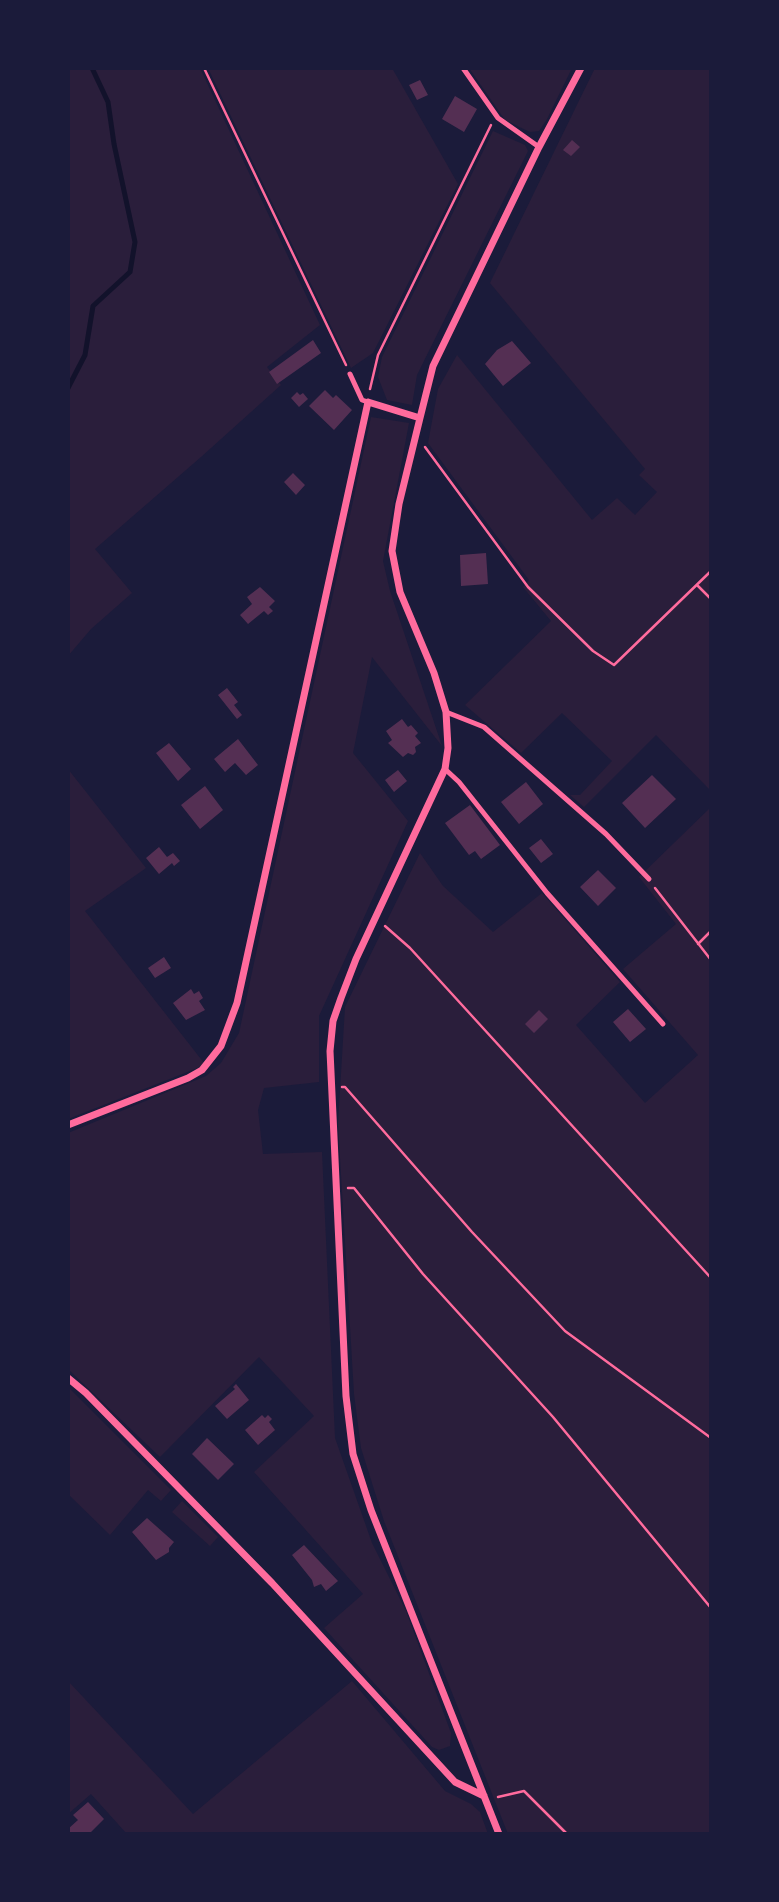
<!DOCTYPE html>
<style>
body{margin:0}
#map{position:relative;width:779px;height:1902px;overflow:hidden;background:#1b1b3a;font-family:"Work Sans",sans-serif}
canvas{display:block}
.frame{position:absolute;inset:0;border:70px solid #1b1b3a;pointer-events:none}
</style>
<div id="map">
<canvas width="779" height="1902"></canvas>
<div class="frame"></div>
</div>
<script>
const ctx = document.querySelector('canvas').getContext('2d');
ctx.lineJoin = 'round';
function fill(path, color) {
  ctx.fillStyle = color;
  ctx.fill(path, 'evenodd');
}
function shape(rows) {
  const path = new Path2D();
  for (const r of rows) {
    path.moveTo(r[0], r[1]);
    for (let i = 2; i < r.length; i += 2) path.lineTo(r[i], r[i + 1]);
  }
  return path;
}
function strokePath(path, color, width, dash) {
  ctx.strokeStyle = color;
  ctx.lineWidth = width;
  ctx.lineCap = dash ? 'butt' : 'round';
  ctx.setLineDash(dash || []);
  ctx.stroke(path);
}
const green = shape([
 [68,68,200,68,320,325,267,367,281,385,201,457,95,549,132,593,91,629,68,656],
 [208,68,392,68,458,184,373,353,351,368],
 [469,68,572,68,547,119,539,131,530,132,505,120],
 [595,68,711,68,711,791,656,735,584,807,570,795,580,795,612,761,562,713,521,753,465,705,551,621,523,587,529,580,428,443,438,389,457,355,592,520,617,498,635,515,657,492,639,475,645,469,490,283],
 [493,131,525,145,528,151,417,375,412,405,387,400,378,377,382,357],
 [371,417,409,423,383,561,390,591,442,746,372,657,353,753,408,821,319,1016,319,1082,264,1088,258,1110,263,1154,322,1152,335,1438,372,1543,406,1611,451,1733,450,1746,439,1750,432,1747,324,1628,363,1594,254,1472,314,1416,259,1357,160,1457,68,1369,68,1133,206,1076,221,1063,239,1033],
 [68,769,146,868,85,911,204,1063,200,1067,68,1119],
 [711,807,711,1834,508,1834,384,1521,361,1448,354,1394,338,1124,345,1007,420,853,443,886,493,932,542,893,620,982,576,1025,645,1103,698,1055,623,969,676,924,639,877],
 [68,1387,171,1490,161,1501,148,1490,110,1535,68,1494],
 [182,1501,218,1537,210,1546,172,1512],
 [68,1681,193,1814,352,1681,445,1791,471,1804,480,1812,488,1834,127,1834,91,1794,68,1814]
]);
const stream = shape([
 [68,388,85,355,93,306,130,272,135,242,114,144,108,102,92,68]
]);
const building = shape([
 [420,80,428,95,417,100,409,85],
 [455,96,477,109,464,132,442,119],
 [572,140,580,147,571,156,563,150],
 [313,340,321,353,277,384,269,372],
 [512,341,531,363,503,386,485,364,497,350],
 [325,390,333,398,336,395,352,410,334,430,309,406],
 [297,392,300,395,303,393,308,399,299,407,291,398],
 [293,473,305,485,296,495,284,482],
 [486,553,488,584,461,586,460,555],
 [260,587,275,601,269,607,273,611,268,615,264,611,248,624,240,615,252,604,247,597],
 [227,688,238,702,234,705,242,715,237,719,218,695],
 [402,719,408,727,411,725,418,733,415,736,421,743,415,747,416,752,413,755,408,753,403,757,388,743,392,740,386,731],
 [238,739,258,765,246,775,235,763,225,772,214,759],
 [169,743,191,769,178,781,156,753],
 [398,770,407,781,394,792,385,780],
 [652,775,676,799,645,828,622,803],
 [526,782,543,804,519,824,501,802],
 [205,786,223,810,200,829,181,805],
 [470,805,500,845,481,859,475,851,469,855,445,823],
 [541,839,553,854,541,863,529,848],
 [159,847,167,857,173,853,180,861,174,866,172,863,159,874,146,858],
 [598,870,616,888,598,906,580,887],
 [164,957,171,968,155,978,148,968],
 [191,989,194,994,199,991,203,998,199,1001,205,1010,186,1020,173,1003],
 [628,1009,646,1029,630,1042,613,1022],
 [539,1010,548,1019,534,1033,525,1024],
 [236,1384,249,1400,227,1419,215,1406,235,1389,233,1387],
 [262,1415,265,1418,268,1415,272,1419,269,1422,275,1430,258,1445,245,1430],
 [207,1438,234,1464,218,1480,192,1454],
 [147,1518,174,1542,169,1548,169,1552,156,1560,132,1532],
 [304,1545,338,1581,326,1591,321,1584,314,1587,312,1580,292,1555],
 [88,1802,104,1819,89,1834,68,1834,68,1829,78,1820,73,1815]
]);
const path = shape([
 [204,68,346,365],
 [370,389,378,355,491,125],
 [425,447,528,587,593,651,614,665,711,571],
 [697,585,711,599],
 [655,888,711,960],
 [385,926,410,948,711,1278],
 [698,944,711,931],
 [342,1087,345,1087,472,1232,565,1331,711,1438],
 [348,1188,354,1188,423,1274,553,1417,711,1608],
 [498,1797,524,1791,567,1834]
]);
const service = shape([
 [463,68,498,118,539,147],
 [350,374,362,400,368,402],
 [446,712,484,727,606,834,649,879],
 [445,769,459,782,547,893,663,1024]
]);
const minor = shape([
 [68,1125,188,1078,202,1070,221,1046,237,1003,368,402,420,418],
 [68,1378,86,1393,272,1583,455,1782,484,1796],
 [499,1834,371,1510,353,1454,346,1396,330,1051,333,1021,341,998,356,959,445,769,448,748,446,712,434,673,400,592,392,551,399,504,420,418,433,366,539,147,581,68]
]);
fill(green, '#2a1e3b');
strokePath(stream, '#12122b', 5);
fill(building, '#542f53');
strokePath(path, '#ff6b9d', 2.5);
strokePath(service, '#ff6b9d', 5);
strokePath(minor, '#ff6b9d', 7);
</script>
